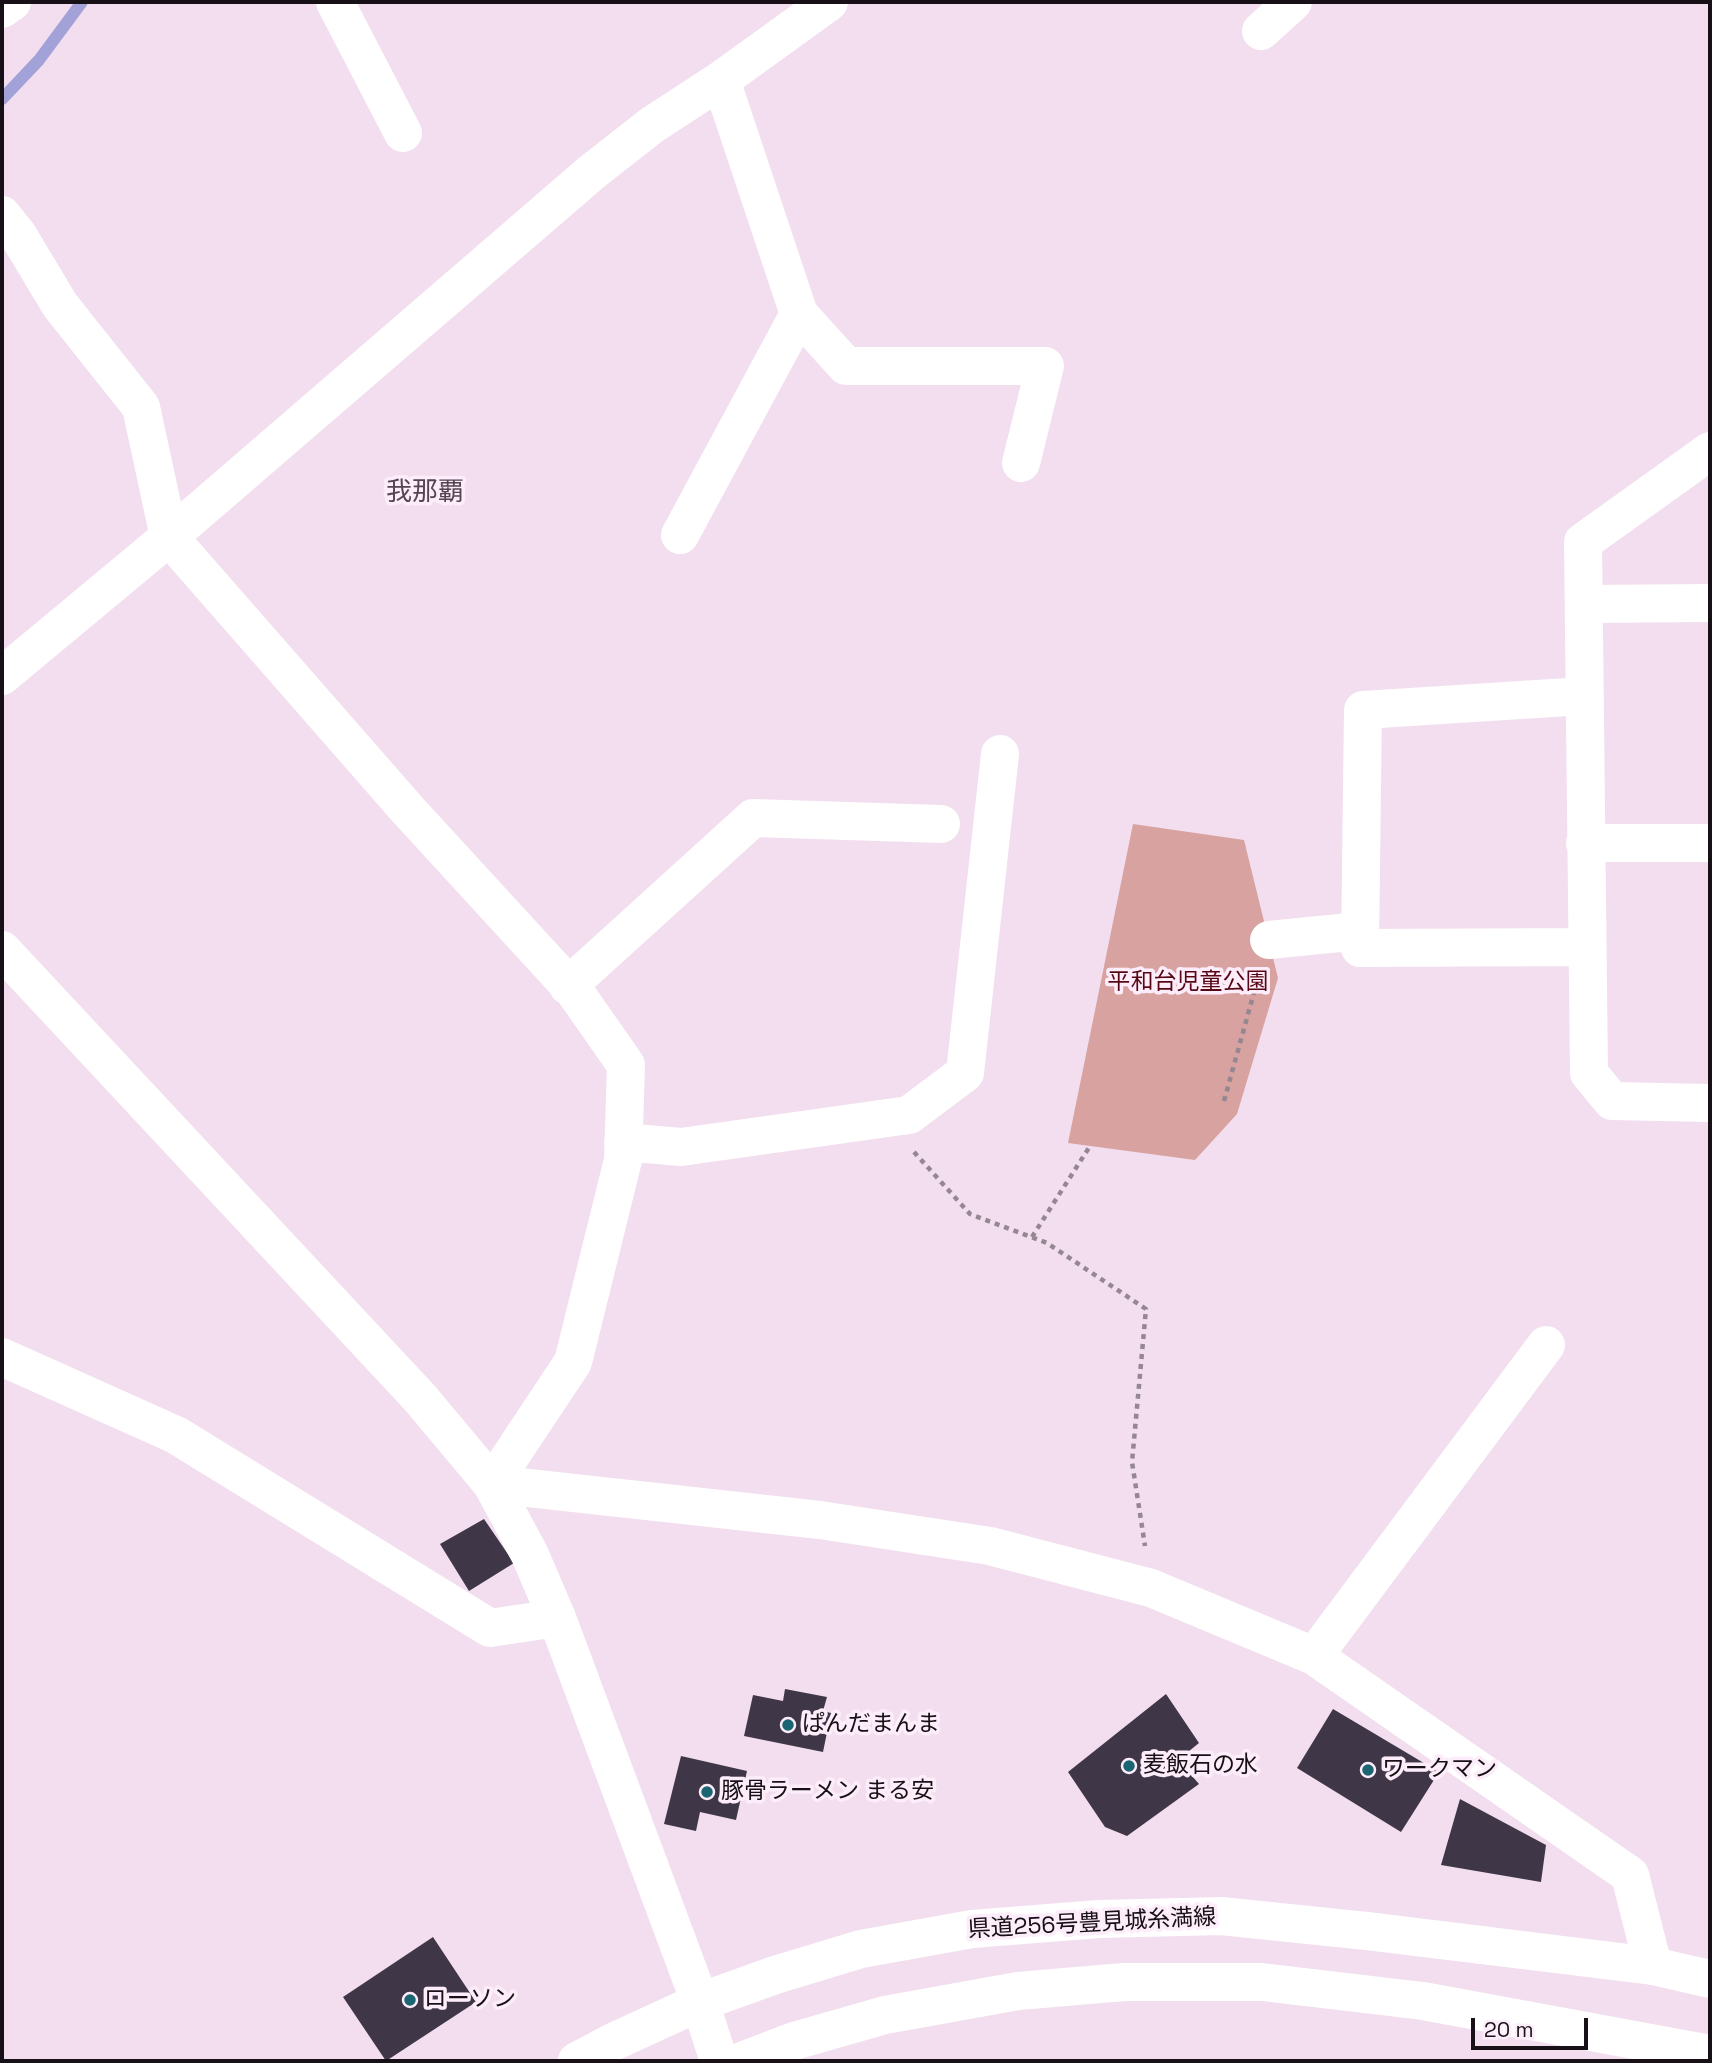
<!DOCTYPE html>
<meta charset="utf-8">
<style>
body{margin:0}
#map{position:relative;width:1712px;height:2063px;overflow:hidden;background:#f2deee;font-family:"Space Grotesk",sans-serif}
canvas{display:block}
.frame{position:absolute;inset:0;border:4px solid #171016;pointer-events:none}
.scale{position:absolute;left:1471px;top:2018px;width:117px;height:32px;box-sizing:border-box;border:4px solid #171016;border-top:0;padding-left:9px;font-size:21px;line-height:24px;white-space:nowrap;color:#171016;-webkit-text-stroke:5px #fdedfa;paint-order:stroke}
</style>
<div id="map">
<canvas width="1712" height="2063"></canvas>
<div class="frame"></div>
<div class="scale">20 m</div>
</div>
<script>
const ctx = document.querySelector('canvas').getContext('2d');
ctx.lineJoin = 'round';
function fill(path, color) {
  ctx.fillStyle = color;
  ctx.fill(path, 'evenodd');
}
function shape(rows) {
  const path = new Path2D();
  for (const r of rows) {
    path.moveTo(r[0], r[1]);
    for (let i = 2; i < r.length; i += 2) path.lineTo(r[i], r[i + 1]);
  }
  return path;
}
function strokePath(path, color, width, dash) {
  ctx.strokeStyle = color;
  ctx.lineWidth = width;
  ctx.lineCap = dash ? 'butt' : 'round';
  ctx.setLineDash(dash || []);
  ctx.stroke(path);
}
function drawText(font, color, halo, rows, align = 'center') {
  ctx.font = font + ' "Space Grotesk","Noto Sans JP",sans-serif';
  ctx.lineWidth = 7;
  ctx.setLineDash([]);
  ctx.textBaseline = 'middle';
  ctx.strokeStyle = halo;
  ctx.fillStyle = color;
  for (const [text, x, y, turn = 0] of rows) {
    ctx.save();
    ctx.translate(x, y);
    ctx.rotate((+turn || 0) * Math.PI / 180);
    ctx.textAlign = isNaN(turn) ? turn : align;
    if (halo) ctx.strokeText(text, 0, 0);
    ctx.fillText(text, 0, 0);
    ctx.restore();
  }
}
const green = shape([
 [1133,824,1244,840,1278,978,1237,1114,1195,1160,1068,1143]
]);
const stream = shape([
 [2,99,39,60,82,2]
]);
const building = shape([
 [484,1519,514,1563,469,1591,440,1544],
 [785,1689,827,1697,823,1711,831,1713,823,1752,744,1736,753,1695,783,1701],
 [1166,1694,1199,1743,1178,1760,1199,1784,1127,1836,1105,1827,1068,1772],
 [1333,1709,1439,1772,1401,1832,1297,1768],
 [681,1756,747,1771,736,1820,700,1812,696,1831,664,1824],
 [1460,1799,1546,1845,1541,1882,1441,1865],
 [433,1937,476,2002,386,2061,343,1997]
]);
const path = shape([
 [1224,1101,1258,978],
 [914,1152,970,1214,1047,1243,1146,1309,1132,1462,1145,1546],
 [1032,1237,1090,1146]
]);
const minor = shape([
 [335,2,403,133],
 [2,9,12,2],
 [1261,31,1293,2],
 [2,215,18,235,60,305,141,407,169,537,407,809,575,992,626,1065,623,1160,573,1362,492,1484],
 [799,314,846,366,1045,366,1021,463],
 [1710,451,1583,542,1589,1073,1612,1101,1710,1103],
 [680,535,799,314,721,80],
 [1584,604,1710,603],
 [2,676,169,537,592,172,652,125,721,80,829,2],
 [1584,696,1363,710,1360,948,1587,947],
 [1585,843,1710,843],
 [1269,940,1360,931],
 [2,950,420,1398,492,1484,530,1555,557,1618,700,2002],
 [568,986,753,818,941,824],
 [623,1142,681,1147,909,1115,965,1073,1000,754],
 [2,1357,176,1435,490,1628,557,1618],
 [492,1484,820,1520,990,1546,1151,1588,1314,1656,1630,1875,1653,1966],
 [1314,1656,1546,1345]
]);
const tertiary = shape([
 [700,2002,719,2061]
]);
const secondary = shape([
 [577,2061,613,2042,700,2002,775,1975,861,1949,972,1929,1099,1919,1221,1916,1367,1931,1653,1966,1710,1979],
 [742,2061,794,2041,885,2015,1018,1991,1124,1982,1262,1982,1423,2001,1710,2054]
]);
const markers = [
 [788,1725,7,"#1b6572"],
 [1129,1766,7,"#1b6572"],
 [1368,1770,7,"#1b6572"],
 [707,1792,7,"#1b6572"],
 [410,2000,7,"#1b6572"]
];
const parkNames = [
 ["平和台児童公園",1188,983]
];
const poiNames = [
 ["ぱんだまんま",802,1725],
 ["麦飯石の水",1143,1766],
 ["ワークマン",1382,1770],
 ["豚骨ラーメン まる安",721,1792],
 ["ローソン",424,2000]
];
const streetNames = [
 ["県道256号豊見城糸満線",1092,1924,-3]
];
const quarterNames = [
 ["我那覇",425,493]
];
fill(green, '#d8a2a1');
strokePath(stream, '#a2a2d9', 12);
fill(building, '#3f3747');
strokePath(path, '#958792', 4.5, [5, 5]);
strokePath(minor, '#fff', 38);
strokePath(tertiary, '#fff', 38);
strokePath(secondary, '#fff', 38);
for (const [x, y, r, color] of markers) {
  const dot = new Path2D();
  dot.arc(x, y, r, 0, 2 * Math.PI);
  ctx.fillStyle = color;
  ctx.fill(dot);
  strokePath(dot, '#fdedfa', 2.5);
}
drawText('23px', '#570713', '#fdedfa', parkNames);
drawText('23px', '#171016', '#fdedfa', poiNames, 'left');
drawText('23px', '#171016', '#fdedfa', streetNames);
drawText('26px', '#554552', '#fdedfa', quarterNames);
</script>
